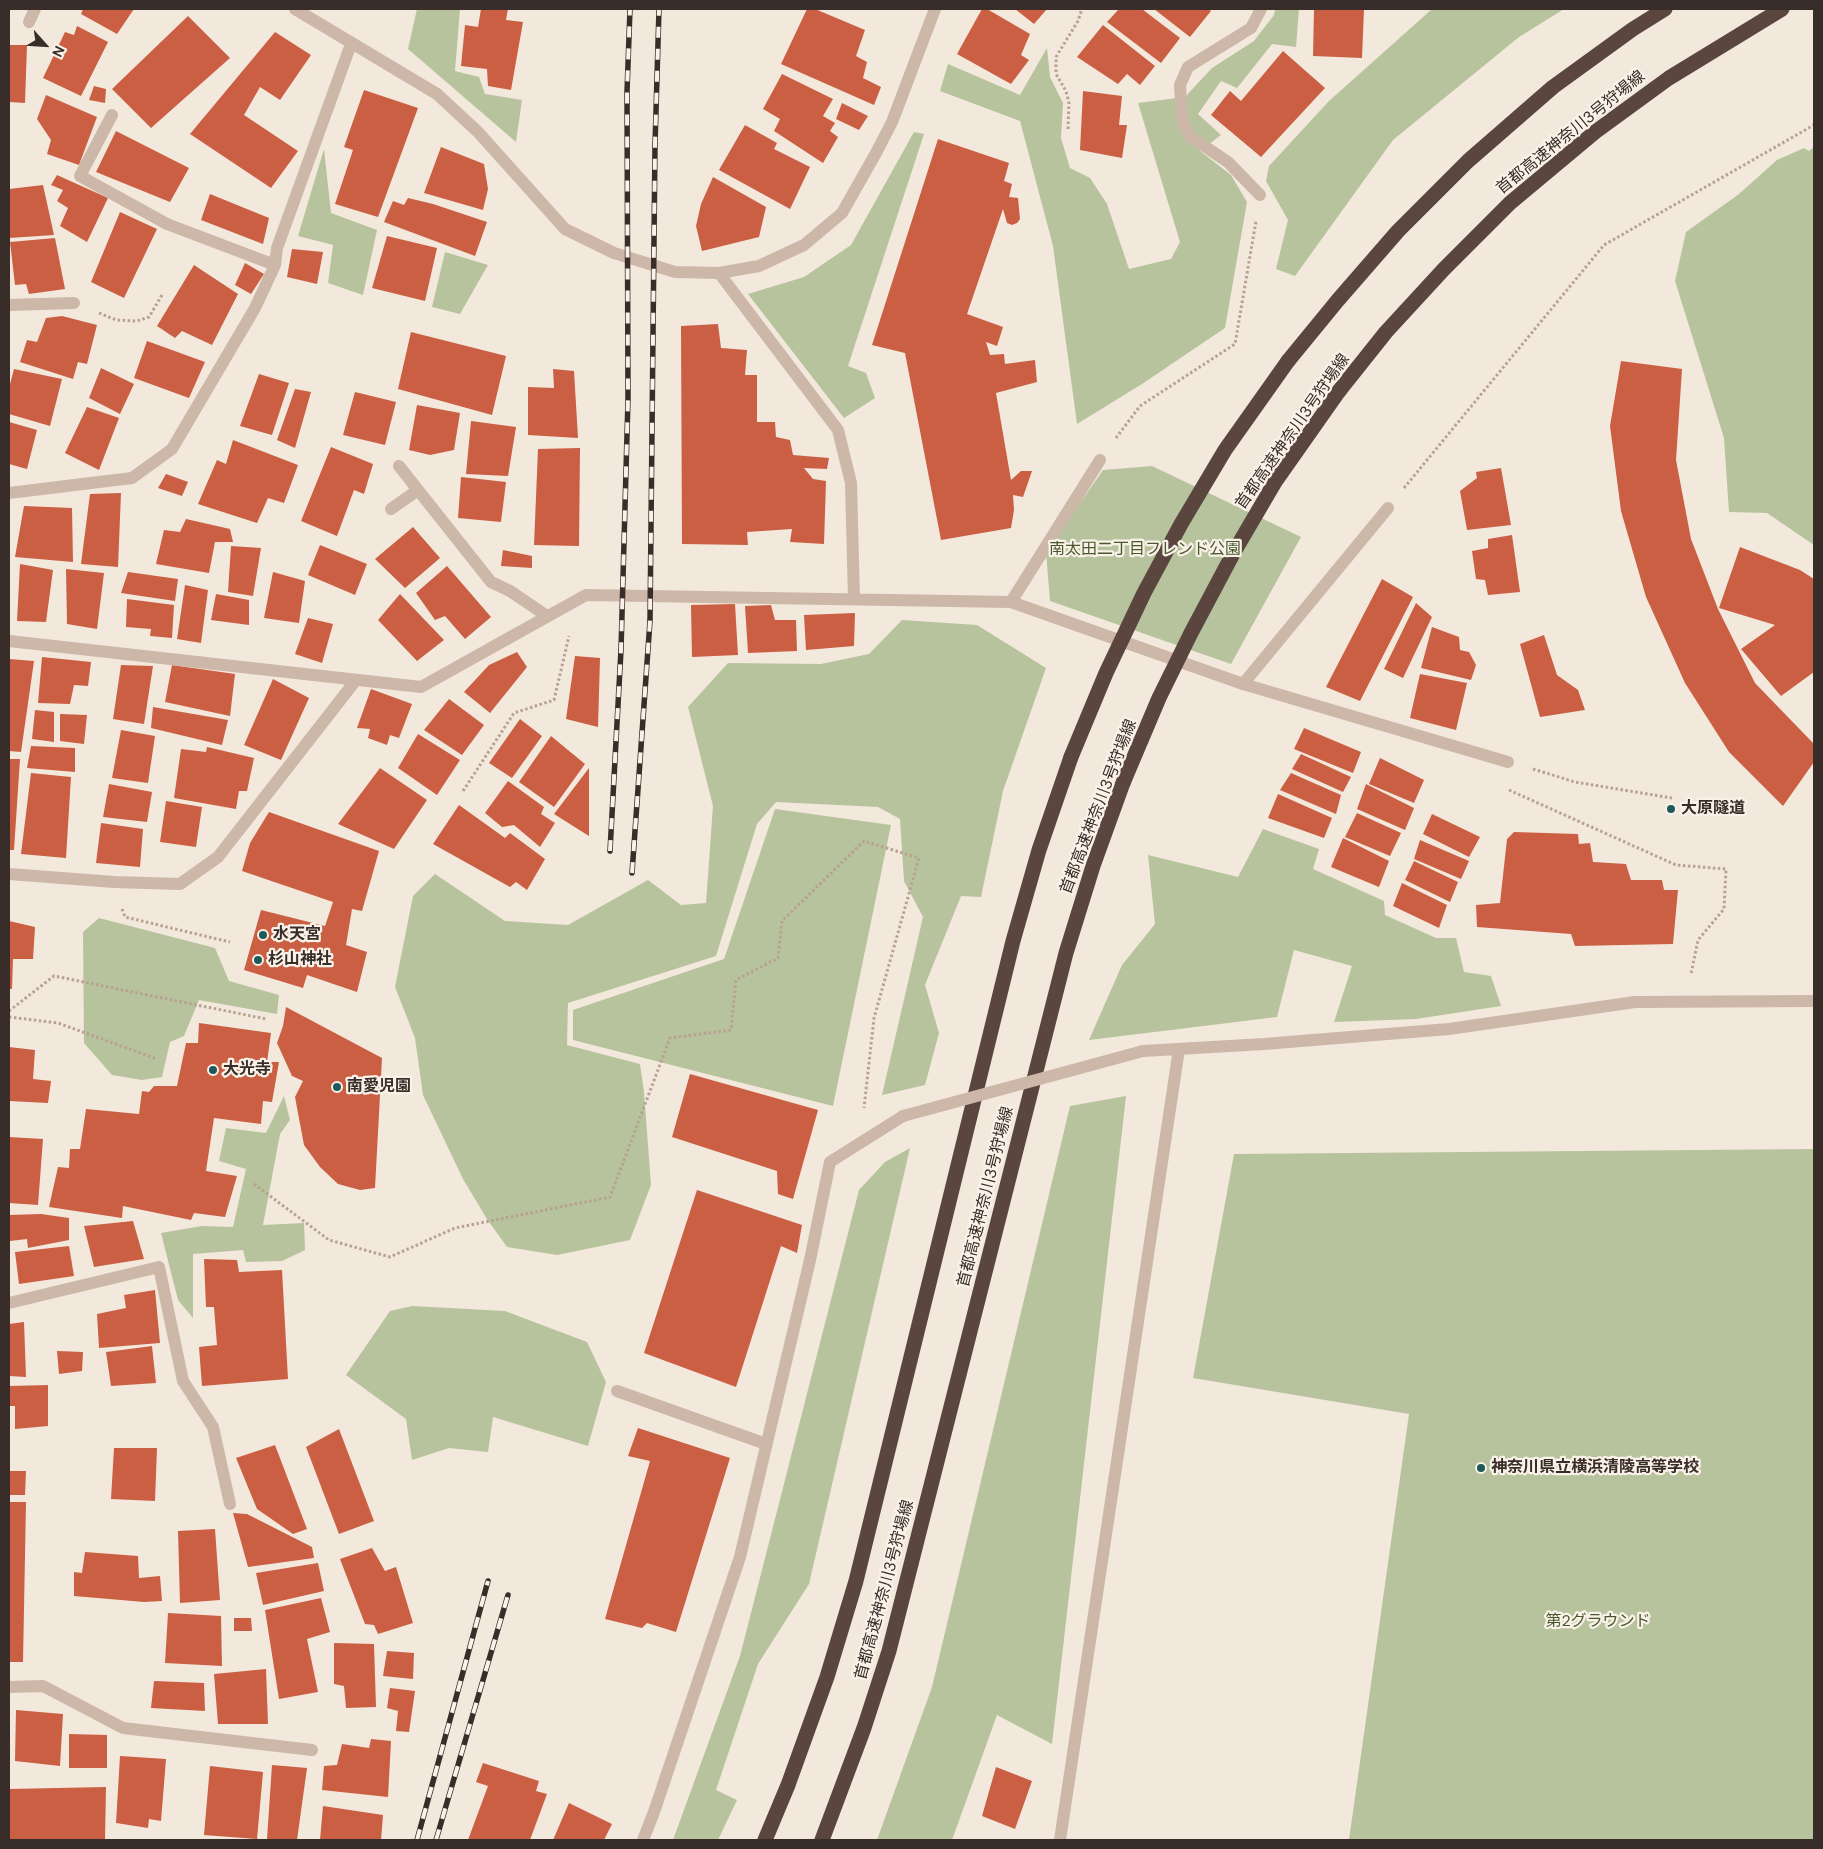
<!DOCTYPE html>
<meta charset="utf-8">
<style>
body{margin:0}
#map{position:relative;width:1823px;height:1849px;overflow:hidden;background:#f3e8dc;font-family:"DM Sans",sans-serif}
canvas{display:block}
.frame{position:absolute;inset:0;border:10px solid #382d28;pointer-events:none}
.north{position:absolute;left:20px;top:20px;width:50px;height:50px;-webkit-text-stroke:4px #faf2e9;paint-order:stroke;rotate:116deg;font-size:14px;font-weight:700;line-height:20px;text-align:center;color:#382d28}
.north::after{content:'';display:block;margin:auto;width:18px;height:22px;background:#382d28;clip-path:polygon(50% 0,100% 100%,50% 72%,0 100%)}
</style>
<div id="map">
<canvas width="1823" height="1849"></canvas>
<div class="frame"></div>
<div class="north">N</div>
</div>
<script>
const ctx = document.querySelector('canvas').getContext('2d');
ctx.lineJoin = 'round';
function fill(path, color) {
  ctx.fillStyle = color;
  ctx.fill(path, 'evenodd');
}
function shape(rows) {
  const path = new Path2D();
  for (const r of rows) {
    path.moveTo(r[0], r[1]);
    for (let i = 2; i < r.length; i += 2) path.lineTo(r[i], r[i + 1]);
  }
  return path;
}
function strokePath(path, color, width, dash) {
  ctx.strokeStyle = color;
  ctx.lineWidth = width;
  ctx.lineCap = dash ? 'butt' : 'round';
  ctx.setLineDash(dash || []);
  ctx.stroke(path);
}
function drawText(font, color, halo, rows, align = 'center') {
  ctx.font = font + ' "DM Sans","Noto Sans JP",sans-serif';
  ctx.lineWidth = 4.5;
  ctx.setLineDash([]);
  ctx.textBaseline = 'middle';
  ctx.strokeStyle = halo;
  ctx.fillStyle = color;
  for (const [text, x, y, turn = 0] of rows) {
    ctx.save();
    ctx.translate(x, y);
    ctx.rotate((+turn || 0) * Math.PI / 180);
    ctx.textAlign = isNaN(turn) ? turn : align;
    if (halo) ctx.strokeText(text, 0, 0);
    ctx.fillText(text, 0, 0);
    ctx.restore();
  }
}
const green = shape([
 [417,9,460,9,455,71,479,77,485,94,522,100,516,142,408,49],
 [1275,9,1299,9,1296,47,1272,44,1237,88,1221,81,1198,114,1221,135,1200,151,1231,175,1247,202,1225,328,1142,384,1077,424,1053,246,1020,121,940,91,948,64,1020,95,1047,48,1050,77,1063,103,1061,138,1070,168,1090,178,1107,204,1129,269,1171,259,1180,242,1138,103,1185,97,1212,68,1254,41,1274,15],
 [1432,9,1564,9,1519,37,1393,140,1295,276,1276,269,1288,220,1266,181,1269,166,1329,101],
 [914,132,924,134,848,366,866,373,875,398,844,418,748,294,804,277,851,245],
 [1814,147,1814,545,1767,513,1729,512,1724,438,1675,281,1686,232,1739,194,1777,160,1804,148,1809,151],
 [324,149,331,213,377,230,363,295,328,283,333,245,298,236],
 [445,252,488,265,460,314,432,307],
 [1152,466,1301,537,1231,664,1050,601,1046,552,1103,470],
 [902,620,977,625,1046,668,1003,791,981,897,961,896,925,985,939,1033,925,1085,882,1095,923,917,904,881,900,819,878,807,776,802,757,824,716,956,568,1003,567,1045,640,1064,644,1092,651,1185,630,1240,557,1255,507,1247,487,1219,463,1179,423,1095,415,1038,395,987,413,896,435,874,505,921,568,925,648,880,681,905,706,903,713,806,688,707,728,663,821,664,869,654],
 [775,809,891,825,833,1106,573,1040,573,1010,724,959],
 [1263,829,1319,849,1313,869,1384,901,1385,915,1436,938,1456,938,1464,972,1491,976,1501,1006,1416,1019,1334,1022,1352,966,1294,950,1277,1017,1089,1040,1122,965,1155,924,1148,855,1238,877],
 [99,918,215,948,229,981,279,995,277,1014,199,1000,184,1036,170,1042,162,1077,142,1080,112,1075,84,1043,83,932],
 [284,1096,290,1120,280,1134,263,1225,304,1223,305,1250,282,1261,246,1262,243,1250,193,1254,193,1318,178,1300,161,1233,202,1226,233,1227,246,1169,219,1161,226,1128,266,1133],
 [1126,1096,1052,1744,997,1715,952,1840,877,1840,932,1687,1070,1106],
 [910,1148,809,1584,758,1664,716,1790,737,1800,718,1840,673,1840,740,1656,859,1190,885,1162],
 [1814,1149,1814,1840,1349,1840,1409,1414,1193,1378,1234,1154],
 [412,1306,505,1311,587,1342,606,1382,588,1446,493,1417,488,1452,449,1448,412,1460,406,1419,346,1375,390,1311]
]);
const building = shape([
 [83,9,134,9,117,34,81,14],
 [481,9,508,9,506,20,523,22,511,90,488,86,487,69,461,66,465,25,478,27],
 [807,9,815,9,865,30,856,56,867,62,863,78,881,87,874,105,781,64],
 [982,9,987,9,1030,34,1021,55,1029,60,1011,84,957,54],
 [1015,9,1047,9,1034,24],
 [1119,9,1142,9,1180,38,1161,63,1107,22],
 [1154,9,1208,9,1211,11,1190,37],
 [1314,9,1364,9,1362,58,1313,56],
 [188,16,230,58,151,128,112,89],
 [1103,25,1155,66,1140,85,1127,74,1118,84,1077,57],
 [77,26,108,42,81,96,43,78,65,32,74,35],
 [275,32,311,55,280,100,260,87,244,115,298,151,271,188,190,134],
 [9,45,27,45,25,103,9,102],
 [1283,51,1325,88,1261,157,1211,115,1230,91,1241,101],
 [782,74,833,99,823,116,835,123,830,131,838,137,823,163,774,131,780,119,763,109],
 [94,86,106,89,105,103,89,100],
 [364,90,418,108,378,217,335,204,353,150,344,147],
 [1083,91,1122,96,1119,125,1127,125,1122,158,1080,150],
 [46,95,97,117,79,165,47,154,51,140,37,119],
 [842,103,868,116,859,130,836,119],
 [745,125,777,143,774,149,810,167,790,209,719,170],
 [116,131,189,168,170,202,96,172],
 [938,139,1009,163,1004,181,1012,184,1009,197,1018,198,1020,219,1017,223,1012,225,1007,223,1003,209,967,314,1003,327,997,346,986,342,990,355,1004,354,1005,364,1035,360,1037,382,996,393,1011,480,1021,471,1032,471,1023,497,1013,495,1014,510,1011,528,941,540,905,353,872,345],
 [441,147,484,164,488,189,483,210,424,193],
 [57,175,108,198,87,242,60,226,68,208,57,201,63,190,51,185],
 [713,177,766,207,759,237,702,251,696,226,701,204],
 [43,185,54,235,9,238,9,189],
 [210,194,269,218,263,244,201,220],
 [408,198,433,204,487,222,475,256,384,222,393,201,404,205],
 [120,212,157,229,124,298,91,282],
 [387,236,437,248,425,301,372,288],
 [55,238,65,289,29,294,26,284,15,285,10,242],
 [292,249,323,252,317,284,287,277],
 [245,263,264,274,251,294,235,285],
 [194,265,238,294,212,345,182,331,175,338,157,326],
 [62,316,97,325,87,364,78,362,73,379,20,362,27,340,37,342,46,318],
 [718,324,721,348,747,350,745,375,757,375,757,422,775,422,776,437,790,440,793,455,829,458,827,469,804,468,813,479,826,481,824,544,790,542,792,529,747,532,748,545,682,544,681,326],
 [411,332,506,356,492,415,398,389],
 [147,341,205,362,189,398,134,378],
 [1621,361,1682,369,1676,460,1691,539,1718,609,1755,683,1814,744,1814,762,1783,806,1729,752,1685,683,1646,597,1621,511,1610,426],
 [101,368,134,384,120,414,89,398],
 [14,369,62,379,50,426,9,414,9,388],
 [553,369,574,371,578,438,528,435,528,387,554,388],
 [259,374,289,383,272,435,240,426],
 [295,389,311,392,295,448,277,440],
 [355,392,396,402,385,445,343,435],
 [417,405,460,413,454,450,430,455,409,450],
 [87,407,119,418,99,470,65,453],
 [471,421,516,427,508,476,466,474],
 [9,422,37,430,27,469,9,464],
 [233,440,298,465,284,503,268,498,257,523,198,504,217,460,226,464],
 [331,447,373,464,364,494,354,490,337,536,301,521],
 [580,448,579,546,534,545,538,449],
 [1501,468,1511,525,1467,530,1460,491,1477,478,1476,472],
 [166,474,188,482,182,496,158,488],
 [461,477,506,482,501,522,458,518],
 [121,493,118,567,81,564,90,494],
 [24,506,72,508,73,562,15,557],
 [186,519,230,529,233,542,215,542,209,573,156,564,164,530,180,532],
 [413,527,440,558,405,588,375,559],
 [1512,535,1520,592,1488,595,1485,580,1476,579,1472,551,1488,548,1488,539],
 [320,545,367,564,355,595,308,575],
 [231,546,261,548,253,596,228,592],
 [1740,547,1800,570,1814,579,1814,672,1781,696,1741,649,1775,625,1719,608],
 [503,550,532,556,532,568,501,566],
 [20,564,53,570,46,622,17,621],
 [447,566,491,617,465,639,445,616,435,620,416,593],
 [66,569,104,573,97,629,67,624],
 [128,572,178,579,175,601,121,593],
 [273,572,305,581,299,623,264,618],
 [1382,579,1413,597,1360,701,1326,687],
 [185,585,208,590,201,643,177,639],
 [216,594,249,600,249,625,211,620],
 [400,594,444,640,417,661,378,620],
 [127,599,174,605,172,638,150,636,151,629,126,627],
 [1416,603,1432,617,1403,678,1384,669],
 [735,604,738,655,692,657,691,605],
 [771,605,775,620,796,620,797,651,748,653,745,606],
 [855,613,854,646,806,650,804,615],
 [308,618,333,624,322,663,295,654],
 [1432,627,1459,637,1460,650,1469,652,1476,665,1471,680,1421,668],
 [1544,635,1557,675,1578,690,1585,710,1540,717,1520,644],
 [517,652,527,667,490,713,464,692,489,665],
 [575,656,600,658,598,727,566,719],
 [42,657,91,662,88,686,74,685,70,704,38,703],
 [9,659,34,661,21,752,9,751],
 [121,665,153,666,144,724,113,719],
 [172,665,235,674,230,716,165,702],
 [1420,674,1467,683,1456,730,1410,718],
 [273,679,309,698,281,760,244,745],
 [371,689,412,704,399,738,390,735,387,745,368,738,370,729,357,728],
 [449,699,484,725,462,755,424,730],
 [153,707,228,720,222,745,151,728],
 [35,710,54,712,54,742,32,739],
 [60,714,87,715,84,744,60,741],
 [520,719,542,736,512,778,489,763],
 [1304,728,1361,752,1353,773,1294,749],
 [121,730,155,736,148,783,112,778],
 [418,734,460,760,437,795,398,768],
 [551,736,585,764,554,807,519,782],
 [31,746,75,748,75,772,27,768],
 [207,747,254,758,247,791,239,791,236,809,174,798,181,749,206,752],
 [1301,754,1351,777,1343,792,1292,769],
 [1380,758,1424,780,1414,803,1369,784],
 [9,759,20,759,14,850,9,850],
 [380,768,427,800,394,849,338,824],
 [589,768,589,836,554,814],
 [31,773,71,777,66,858,21,854],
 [1291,773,1341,795,1336,814,1280,790],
 [508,781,544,807,541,814,555,823,540,847,514,825,502,827,485,813],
 [109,784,152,792,147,822,103,817],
 [1366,784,1414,808,1405,830,1357,809],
 [1278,794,1332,818,1324,838,1268,818],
 [166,801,202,807,196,847,160,842],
 [459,805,505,838,510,833,545,859,527,890,516,882,510,887,433,844],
 [269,812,379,851,362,911,352,909,346,945,367,952,357,992,307,975,303,988,244,970,261,910,325,926,333,902,242,871,250,843],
 [1357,813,1401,833,1390,856,1345,837],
 [1432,814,1480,837,1469,857,1423,834],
 [101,823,143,829,140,867,96,863],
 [1514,832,1578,834,1579,844,1590,843,1593,862,1626,864,1631,880,1662,880,1664,890,1678,890,1673,944,1575,946,1571,934,1477,927,1476,905,1500,903,1507,839],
 [1343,838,1389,861,1379,887,1331,867],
 [1420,840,1469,861,1461,879,1414,859],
 [1414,861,1458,882,1450,902,1405,880],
 [1402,883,1447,905,1439,928,1393,906],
 [9,921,35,927,33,959,13,959,12,989,9,989],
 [286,1007,382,1058,375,1188,360,1190,338,1184,320,1167,304,1145,295,1097,303,1081,292,1076,277,1043,283,1026],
 [199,1023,271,1033,267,1062,279,1062,272,1102,263,1101,261,1124,214,1118,206,1171,237,1176,225,1217,194,1213,191,1220,123,1206,122,1218,49,1207,58,1167,69,1168,70,1149,80,1149,86,1109,139,1114,142,1091,149,1092,154,1086,177,1086,186,1043,198,1043],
 [9,1047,35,1050,33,1079,51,1081,48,1103,9,1101],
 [690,1074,818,1110,793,1199,778,1194,777,1171,672,1137],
 [9,1137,43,1139,38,1205,9,1203],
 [697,1190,802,1225,797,1253,781,1246,736,1387,644,1353],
 [41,1214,69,1218,69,1240,28,1248,27,1239,10,1241,9,1215],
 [133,1221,144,1259,94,1267,84,1226],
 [69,1246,74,1276,19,1284,15,1252],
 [204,1259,237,1260,239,1272,282,1270,288,1379,202,1386,199,1347,217,1345,214,1307,206,1307],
 [155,1290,160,1343,99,1348,97,1314,126,1308,124,1295],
 [24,1322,26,1377,9,1376,9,1324],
 [152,1346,156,1383,111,1386,106,1352],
 [57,1351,83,1352,82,1371,59,1374],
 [48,1385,48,1426,15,1429,15,1406,9,1406,9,1386],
 [638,1428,730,1458,676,1632,647,1623,642,1628,605,1619,650,1461,628,1456],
 [339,1429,374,1521,339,1534,306,1447],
 [275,1445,307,1529,293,1534,257,1509,236,1458],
 [114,1448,157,1448,155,1501,111,1499],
 [9,1471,26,1471,25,1495,9,1495],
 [9,1502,26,1502,23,1662,9,1662],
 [233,1513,247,1514,312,1547,314,1558,248,1567],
 [215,1529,220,1600,180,1603,178,1531],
 [372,1548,385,1571,396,1567,413,1623,378,1634,374,1625,365,1624,340,1559],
 [85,1552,138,1556,139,1578,160,1576,162,1601,144,1602,74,1596,74,1572,82,1573],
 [318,1563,324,1591,263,1605,256,1573],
 [321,1598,330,1632,307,1639,318,1692,279,1699,265,1610],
 [168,1613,221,1616,222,1666,165,1663],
 [234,1618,251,1618,252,1631,234,1631],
 [334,1643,374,1644,376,1707,346,1708,344,1686,334,1684],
 [387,1651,414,1653,413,1679,383,1676],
 [266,1669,268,1724,218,1724,214,1674],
 [154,1681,204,1683,205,1711,151,1708],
 [390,1688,415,1691,409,1732,396,1731,398,1711,387,1708],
 [16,1710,63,1714,60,1766,15,1761],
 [69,1734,107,1735,107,1768,69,1768],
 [371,1739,391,1741,388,1797,322,1790,324,1766,337,1765,342,1744,369,1748],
 [120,1756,166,1759,161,1821,149,1819,148,1828,116,1823],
 [483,1763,539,1781,536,1791,547,1794,530,1840,468,1840,488,1786,476,1782],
 [272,1765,307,1768,297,1840,267,1839],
 [210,1766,263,1772,257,1839,204,1835],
 [996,1767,1032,1781,1015,1829,982,1816],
 [106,1787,105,1840,9,1840,9,1789],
 [569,1803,612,1824,604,1840,553,1840],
 [323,1806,383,1815,381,1840,320,1840]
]);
const path = shape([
 [1068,129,1069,103,1066,91,1056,74,1056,57,1078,21,1082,9],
 [99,313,116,320,137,321,149,317,162,295],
 [1116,438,1140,406,1235,344,1256,221],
 [1404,488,1604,245,1814,125],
 [1533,769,1575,782,1672,798],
 [1509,790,1676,865,1726,869,1724,909,1698,940,1691,974],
 [463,791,514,713,554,700,569,636],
 [122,909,125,917,230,942],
 [9,1011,54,976,266,1019],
 [9,1017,58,1023,157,1059],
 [254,1184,329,1240,390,1257,455,1228,610,1197,670,1038,731,1030,736,980,778,958,782,921,864,841,919,858,874,1018,864,1108]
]);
const lane = shape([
 [29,22,35,9],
 [112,115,80,176,167,224,275,265],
 [1260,195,1228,162,1189,136,1182,120,1180,85,1188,67,1251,28,1261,9],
 [9,305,74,303],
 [399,466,491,582,510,591,547,616],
 [9,493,132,478,172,449,255,308,275,265,277,248,351,44],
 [391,509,418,490],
 [1011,602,1100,460],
 [1243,684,1388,508],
 [617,1391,766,1444]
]);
const street = shape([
 [295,9,437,94,478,132,565,229,614,253,675,272,719,273,759,266,804,245,842,213,876,153,892,122,935,9],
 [719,273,838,430,851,483,854,599],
 [9,641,421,687,586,595,1011,602,1243,684,1508,762],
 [9,874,114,882,180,884,218,857,356,680],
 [1143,1051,1264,1044,1449,1029,1635,1002,1814,1001],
 [9,1303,159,1267,183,1381,213,1427,230,1504],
 [9,1687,43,1686,123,1728,312,1750],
 [643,1840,654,1812,740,1557,810,1260,830,1162,903,1116],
 [1060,1840,1179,1049]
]);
const highway = shape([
 [1288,361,1338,300,1398,231,1468,161,1553,87,1633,29,1665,9],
 [1339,391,1386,332,1444,269,1510,203,1595,132,1669,78,1782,9],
 [765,1840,788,1785,827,1677,856,1581,1013,941,1039,850,1071,757],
 [822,1840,864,1728,889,1651,1066,953,1093,866,1123,783]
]);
const rail = shape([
 [610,851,621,650,628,399,627,92,630,9],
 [632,873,650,621,655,145,659,9],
 [417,1840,488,1581],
 [436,1840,508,1595]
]);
const streetBridge = shape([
 [903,1116,1143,1051]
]);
const highwayBridge = shape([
 [1071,757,1106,673,1144,593,1181,524,1225,450,1288,361],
 [1123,783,1159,698,1191,633,1234,552,1275,482,1339,391]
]);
const markers = [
 [1671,809,5,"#1c5a5c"],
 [263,935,5,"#1c5a5c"],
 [258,960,5,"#1c5a5c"],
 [213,1070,5,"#1c5a5c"],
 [337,1087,5,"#1c5a5c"],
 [1481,1468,5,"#1c5a5c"]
];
const streetNames = [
 ["首都高速神奈川3号狩場線",1571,133,-39],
 ["首都高速神奈川3号狩場線",1293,432,-55],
 ["首都高速神奈川3号狩場線",1099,807,-69],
 ["首都高速神奈川3号狩場線",986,1197,-76],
 ["首都高速神奈川3号狩場線",885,1590,-75]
];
const parkNames = [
 ["南太田二丁目フレンド公園",1145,550],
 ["第2グラウンド",1598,1622]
];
const poiNames = [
 ["大原隧道",1681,809],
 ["水天宮",273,935],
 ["杉山神社",268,960],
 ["大光寺",223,1070],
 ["南愛児園",347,1087],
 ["神奈川県立横浜清陵高等学校",1491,1468]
];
fill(green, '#b7c39c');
fill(building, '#cb5f43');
strokePath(path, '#b8a192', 3, [2.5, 2.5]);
strokePath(lane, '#ccb7a8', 12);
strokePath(street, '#ccb7a8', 12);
strokePath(highway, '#5a463f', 15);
strokePath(rail, '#382d28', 5.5);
strokePath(rail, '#faf2e9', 4, [11]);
strokePath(streetBridge, '#ccb7a8', 12);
strokePath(highwayBridge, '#5a463f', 15);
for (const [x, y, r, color] of markers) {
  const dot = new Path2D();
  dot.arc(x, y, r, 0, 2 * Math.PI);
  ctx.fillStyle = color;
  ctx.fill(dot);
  strokePath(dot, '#faf2e9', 2);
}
drawText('16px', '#382d28', '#faf2e9', streetNames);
drawText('16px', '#49582b', '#faf2e9', parkNames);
drawText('bold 16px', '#382d28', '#faf2e9', poiNames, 'left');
</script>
